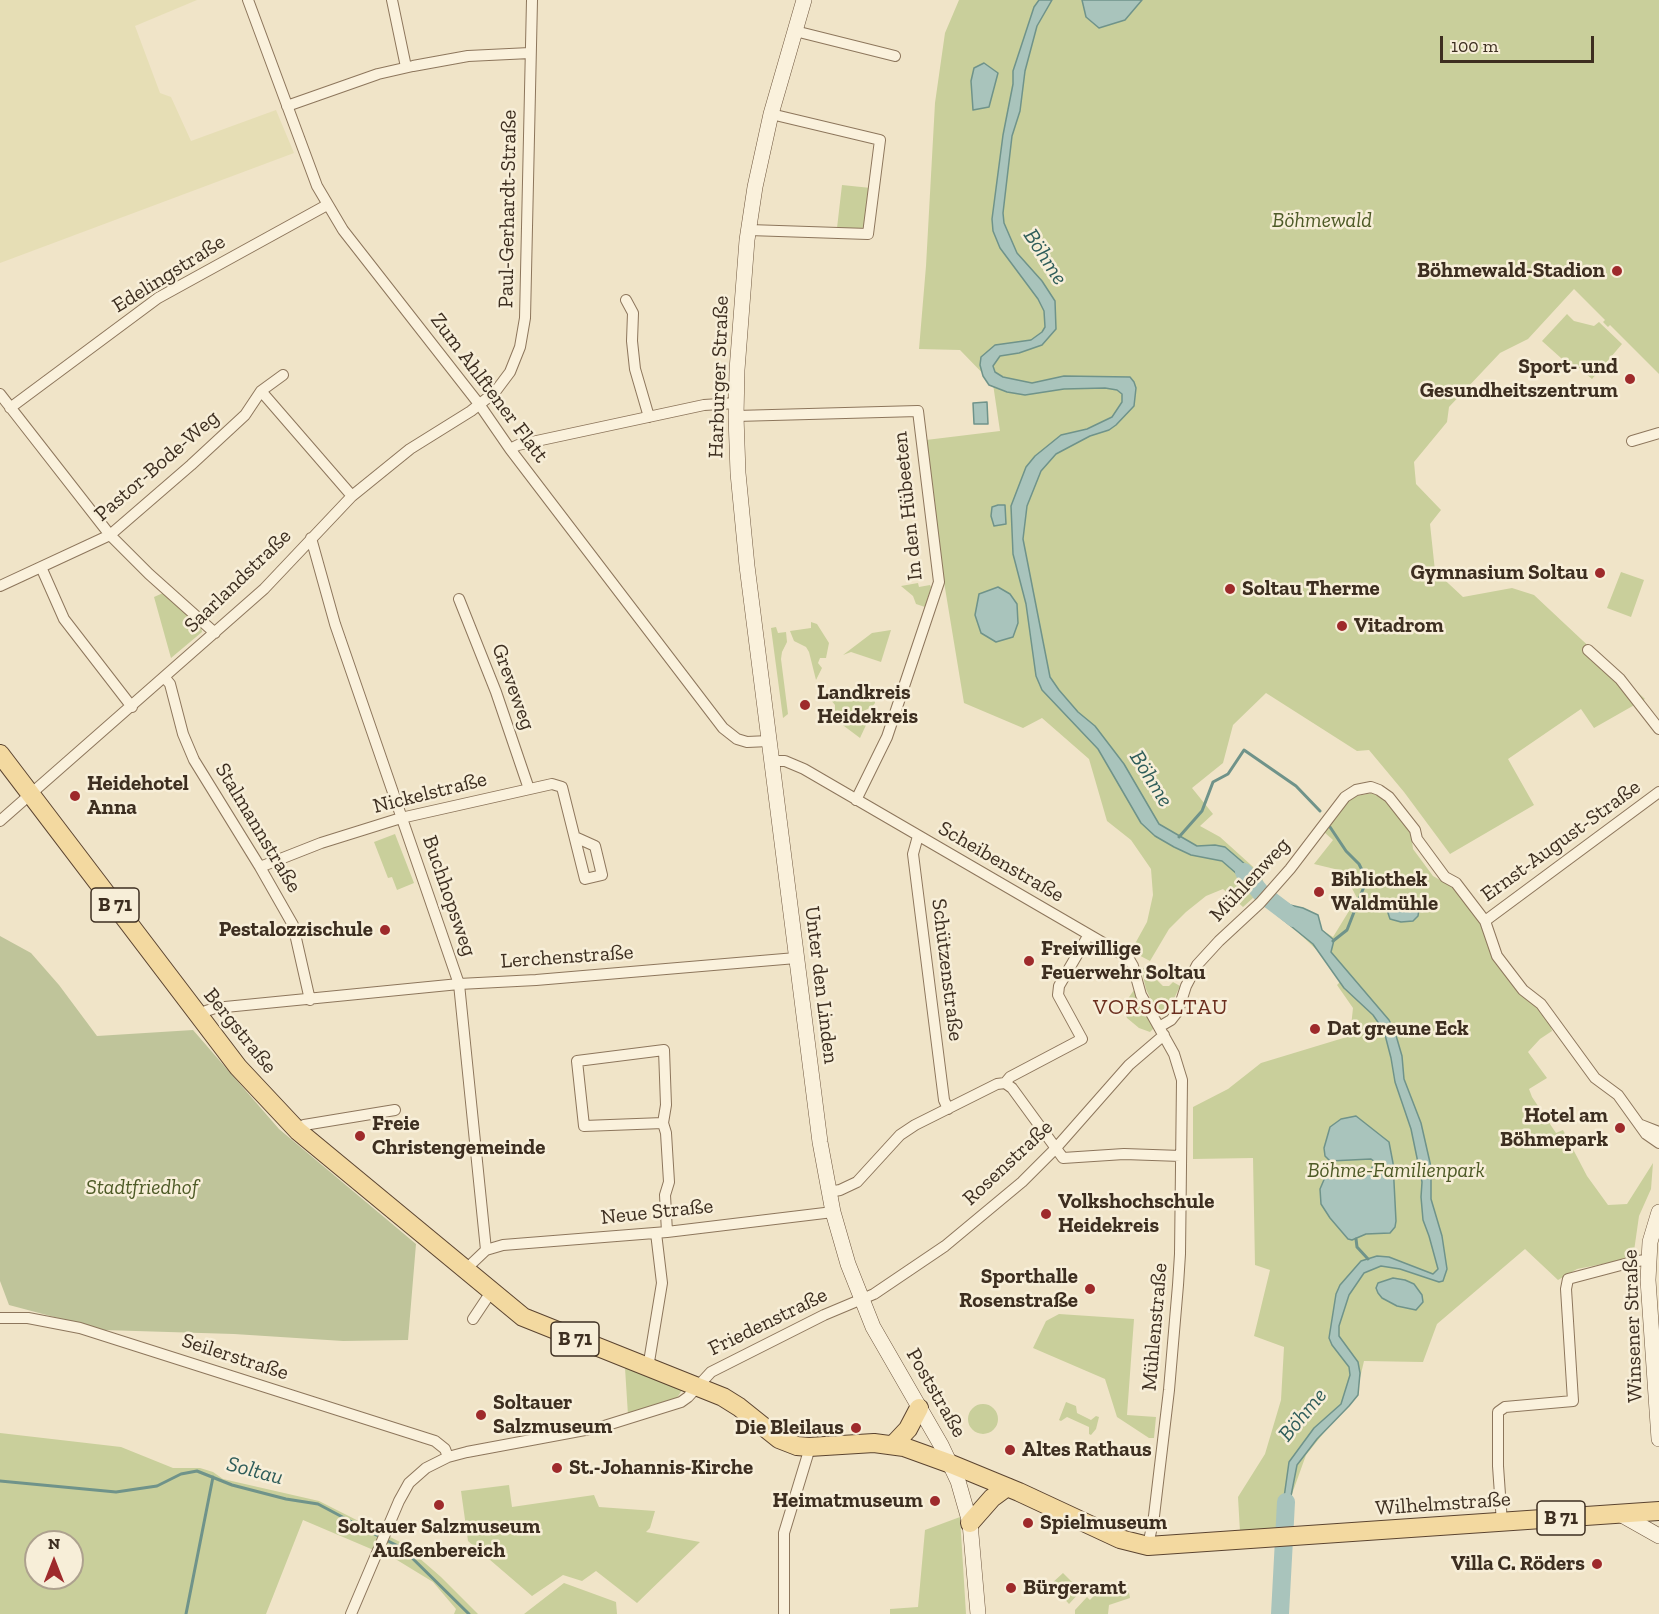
<!DOCTYPE html>
<meta charset="utf-8">
<style>
body{margin:0}
#map{position:relative;width:1659px;height:1614px;overflow:hidden;background:#f0e4c8;font-family:"Zilla Slab",serif}
canvas{display:block}
.north{position:absolute;left:24px;top:1530px;width:60px;height:60px;box-sizing:border-box;background:#f7eed8;border:2px solid #ada18e;border-radius:50%;rotate:0deg;font-size:16px;font-weight:700;line-height:24px;text-align:center;color:#3d2e20}
.north::after{content:'';display:block;margin:auto;width:21px;height:27px;background:#9e2a2b;clip-path:polygon(50% 0,100% 100%,50% 72%,0 100%)}
.scale{position:absolute;left:1440px;top:36px;width:154px;height:27px;box-sizing:border-box;border:3px solid #3d2e20;border-top:0;padding-left:8px;font-size:18px;line-height:21px;white-space:nowrap;color:#3d2e20;-webkit-text-stroke:4px #f7eed8;paint-order:stroke}
</style>
<div id="map">
<canvas width="1659" height="1614"></canvas>
<div class="north">N</div>
<div class="scale">100 m</div>
</div>
<script>
const ctx = document.querySelector('canvas').getContext('2d');
ctx.lineJoin = 'round';
function fill(path, color) {
  ctx.fillStyle = color;
  ctx.fill(path, 'evenodd');
}
function shape(rows) {
  const path = new Path2D();
  for (const r of rows) {
    if (r.length === 3) {
      path.moveTo(r[0] + r[2], r[1]);
      path.arc(r[0], r[1], r[2], 0, 2 * Math.PI);
      continue;
    }
    path.moveTo(r[0], r[1]);
    for (let i = 2; i < r.length; i += 2) path.lineTo(r[i], r[i + 1]);
  }
  return path;
}
function strokePath(path, color, width, dash) {
  ctx.strokeStyle = color;
  ctx.lineWidth = width;
  ctx.lineCap = dash ? 'butt' : 'round';
  ctx.setLineDash(dash || []);
  ctx.stroke(path);
}
function drawText(font, color, halo, rows, align = 'center') {
  ctx.font = font + ' "Zilla Slab",serif';
  ctx.lineWidth = 5;
  ctx.setLineDash([]);
  ctx.textBaseline = 'middle';
  ctx.strokeStyle = halo;
  ctx.fillStyle = color;
  for (const [text, x, y, turn = 0] of rows) {
    ctx.save();
    ctx.translate(x, y);
    ctx.rotate((+turn || 0) * Math.PI / 180);
    ctx.textAlign = isNaN(turn) ? turn : align;
    if (halo) ctx.strokeText(text, 0, 0);
    ctx.fillText(text, 0, 0);
    ctx.restore();
  }
}
const farmland = shape([
 [0,0,197,0,135,26,160,93,171,97,191,141,276,110,294,153,0,263]
]);
const green = shape([
 [959,0,1082,0,1086,17,1125,20,1142,0,1659,0,1659,374,1610,325,1608,327,1603,322,1605,320,1574,289,1528,339,1500,353,1449,407,1447,422,1414,462,1416,484,1441,510,1430,524,1435,571,1463,597,1512,588,1534,595,1645,699,1594,728,1581,709,1508,759,1534,805,1450,854,1404,792,1369,750,1357,751,1266,693,1233,725,1223,763,1192,788,1213,814,1200,826,1220,837,1261,874,1264,884,1297,914,1333,937,1357,898,1343,871,1314,864,1333,840,1324,832,1351,797,1372,793,1390,802,1411,832,1413,849,1433,876,1452,887,1486,929,1491,953,1526,999,1536,1005,1550,1023,1552,1031,1540,1039,1528,1052,1547,1078,1529,1089,1532,1097,1556,1133,1563,1130,1587,1176,1608,1205,1627,1204,1653,1163,1651,1189,1639,1216,1633,1258,1577,1269,1558,1280,1525,1249,1437,1324,1423,1362,1364,1361,1355,1399,1330,1425,1306,1455,1292,1494,1292,1529,1240,1532,1238,1497,1265,1454,1281,1400,1284,1347,1254,1336,1270,1270,1255,1265,1253,1158,1193,1159,1193,1107,1228,1089,1261,1063,1350,1036,1353,1008,1337,985,1345,977,1280,915,1253,898,1243,907,1223,889,1206,896,1186,912,1169,929,1150,961,1131,951,1147,922,1153,895,1151,869,1131,840,1107,821,1089,759,1042,718,1023,728,964,703,944,582,926,440,1000,431,993,384,960,350,919,349,926,266,935,103,945,33],
 [842,185,871,188,866,224,861,229,837,228],
 [1567,314,1574,321,1594,326,1599,322,1622,344,1592,379,1576,365,1571,367,1542,341],
 [1621,572,1644,580,1631,617,1607,608],
 [918,583,919,587,930,585,931,587,925,607,916,604,913,596,901,586],
 [163,593,201,626,202,632,171,658,154,597],
 [811,622,817,624,829,643,826,658,820,658,818,663,822,668,816,680,809,652,806,647,794,641,790,631,811,628],
 [776,627,778,633,786,632,787,642,782,652,781,659,788,714,783,718,771,628],
 [891,630,881,662,851,652,843,655,872,633],
 [842,692,871,702,875,700,875,703,872,707,859,713,851,714,835,711,835,705,830,699],
 [873,710,860,738,832,717,835,714,855,716],
 [395,834,414,883,397,890,392,877,388,878,374,842],
 [1141,968,1149,968,1158,973,1157,980,1163,986,1169,986,1173,982,1180,986,1171,1005,1164,1012,1159,1011,1152,1002,1146,989],
 [1134,990,1154,1028,1150,1032,1139,1028,1127,1018,1124,1011,1125,1003],
 [1059,1314,1134,1319,1127,1415,1156,1417,1154,1438,1149,1438,1117,1417,1105,1379,1033,1348,1046,1321],
 [625,1368,682,1390,677,1398,628,1415],
 [1066,1402,1076,1406,1077,1413,1091,1420,1096,1416,1099,1417,1096,1429,1091,1435,1089,1434,1089,1427,1067,1417,1061,1421,1059,1420],
 [983,1419,15],
 [0,1433,121,1447,173,1468,200,1468,213,1472,223,1479,319,1501,402,1543,441,1577,478,1614,454,1614,456,1609,433,1582,397,1560,303,1520,266,1614,0,1614],
 [36,1542,72,1542,72,1578,36,1578],
 [509,1485,512,1507,594,1495,599,1507,655,1511,650,1528,646,1532,700,1542,637,1603,596,1571,582,1581,563,1575,532,1596,468,1541,461,1491],
 [960,1517,966,1614,890,1614,890,1609,918,1607,925,1530],
 [1063,1573,1081,1591,1069,1604,1051,1584],
 [1127,1581,1130,1598,1109,1605,1108,1614,1075,1614,1075,1610,1087,1597,1090,1600,1107,1582,1115,1589],
 [564,1583,616,1602,617,1614,524,1614]
]);
const cemetery = shape([
 [0,936,31,953,59,985,97,1036,193,1030,279,1129,416,1244,408,1340,343,1341,234,1334,103,1330,9,1305,0,1281]
]);
const water = shape([
 [1039,0,1052,0,1037,26,1025,71,1020,111,1012,136,1003,213,1004,223,1017,253,1042,281,1055,301,1056,329,1042,345,1019,353,1000,356,993,366,995,372,1003,377,1032,383,1064,376,1130,377,1134,382,1136,388,1134,406,1116,425,1109,430,1090,436,1056,454,1041,471,1027,506,1023,539,1050,677,1059,690,1078,712,1095,726,1124,764,1159,824,1197,846,1215,845,1225,847,1246,865,1263,885,1256,895,1245,881,1222,861,1191,855,1174,847,1155,836,1141,823,1098,749,1042,690,1036,676,1026,604,1013,554,1011,506,1026,467,1035,456,1061,435,1087,429,1112,417,1122,402,1122,394,1117,390,1105,388,1064,389,1025,395,1007,392,989,385,983,376,980,365,981,357,995,345,1031,340,1042,332,1045,327,1044,311,1038,299,1000,248,993,231,992,219,1003,135,1013,84,1013,71,1034,7,1039,0],
 [1082,0,1142,0,1125,20,1099,28,1086,17,1082,0],
 [984,63,998,73,989,107,973,110,971,81,974,68,984,63],
 [987,402,988,424,974,424,973,403,987,402],
 [998,505,1005,505,1006,524,994,526,991,516,992,507,998,505],
 [998,587,1010,594,1017,604,1018,623,1013,637,996,642,981,633,975,615,979,594,998,587],
 [1405,897,1416,904,1419,909,1418,916,1413,921,1401,922,1390,919,1387,910,1388,902,1405,897],
 [1279,898,1290,905,1303,908,1318,915,1322,930,1334,940,1331,952,1389,1020,1395,1032,1402,1056,1404,1079,1421,1123,1431,1167,1431,1199,1442,1236,1447,1269,1443,1281,1439,1282,1400,1269,1381,1266,1364,1273,1349,1295,1339,1326,1339,1336,1358,1362,1360,1373,1358,1395,1349,1406,1317,1439,1297,1465,1291,1496,1291,1526,1280,1526,1289,1462,1314,1428,1341,1404,1350,1375,1349,1367,1332,1345,1329,1338,1336,1294,1340,1285,1361,1261,1377,1256,1389,1257,1433,1274,1438,1269,1429,1236,1423,1220,1421,1197,1422,1182,1411,1129,1395,1082,1391,1058,1384,1031,1373,1015,1344,988,1313,944,1271,910,1279,898],
 [1356,1116,1389,1142,1393,1163,1396,1221,1395,1227,1390,1233,1366,1234,1352,1240,1348,1239,1330,1218,1321,1204,1320,1189,1326,1175,1362,1174,1370,1171,1375,1162,1371,1159,1330,1161,1325,1156,1324,1148,1330,1127,1341,1119,1356,1116],
 [1393,1278,1405,1280,1414,1284,1422,1295,1423,1302,1416,1310,1397,1306,1382,1298,1378,1293,1376,1288,1378,1283,1393,1278],
 [1286,1550,1284,1614,1277,1614,1279,1551,1286,1550]
]);
const stream = shape([
 [1330,827,1346,851,1359,864,1364,874,1365,884,1347,930,1333,941],
 [1179,837,1202,811,1213,782,1228,774,1244,750,1296,786,1320,811],
 [1356,1239,1357,1247,1368,1259],
 [0,1481,116,1492,157,1486,181,1474,197,1471,232,1485,286,1499,318,1504,380,1537],
 [386,1540,402,1548,469,1614],
 [186,1614,213,1477]
]);
const river = shape([
 [1244,872,1261,893,1294,918],
 [1280,1614,1286,1502]
]);
const minor = shape([
 [248,0,317,186,343,230,479,404,510,449,723,728,737,739,747,742,769,741],
 [392,0,406,67],
 [795,31,895,56],
 [287,106,378,74,413,66,468,56,530,53],
 [749,230,868,234,880,140,771,114],
 [626,300,633,313,632,341,635,369,649,417],
 [261,391,352,496],
 [0,394,110,535,149,574,215,633],
 [10,408,158,298,327,205],
 [736,416,918,411,939,582,887,737,856,800],
 [1632,441,1659,433],
 [510,449,518,445,704,405,736,403],
 [311,538,335,624,459,984,486,1250],
 [41,567,64,619,132,707],
 [0,586,110,535,191,465,245,415,261,391,283,375],
 [459,599,496,692,529,789],
 [1588,650,1620,679,1659,729],
 [165,678,170,684,183,734,194,760,260,867,293,925,310,1000],
 [772,761,785,761,804,769,1112,948,1129,959,1133,966,1141,995,1174,1054,1182,1080,1180,1254,1178,1285,1169,1390,1154,1516,1148,1546],
 [0,821,264,589,352,496,410,449,471,411,495,392,510,372,520,347,525,318,532,0],
 [918,836,913,854,944,1100,948,1109],
 [260,867,321,843,401,818,552,784,562,787,585,879,602,875,595,846,575,837],
 [1485,921,1659,792],
 [199,1016,206,1011,215,1008,459,984,536,980,796,958],
 [1159,1027,1171,1020,1178,1011,1186,986,1197,965,1219,941,1260,903,1290,869,1345,797,1356,790,1371,787,1379,790,1389,797,1415,830,1417,839,1445,877,1456,883,1485,921,1497,956,1523,990,1541,1004,1595,1078,1618,1095,1646,1134,1659,1143],
 [1005,1083,1012,1088,1063,1158,1124,1154,1181,1156],
 [663,1123,584,1126,577,1061,664,1050,666,1105,663,1123,666,1133,669,1182,665,1195,667,1232],
 [1641,1125,1659,1132],
 [298,1131,304,1125,395,1110],
 [829,1192,840,1190,857,1182,900,1135,915,1125,997,1084,1005,1083,1010,1077,1082,1039,1058,995,1059,986,1088,936],
 [465,1270,486,1250,503,1245,667,1232,833,1212],
 [0,1318,28,1318,80,1328,435,1441,445,1449,448,1457],
 [473,1319,491,1292],
 [648,1368,662,1283,656,1233],
 [1502,1523,1498,1466,1498,1412,1505,1407,1573,1401,1566,1289,1568,1279,1636,1261,1648,1260],
 [351,1614,399,1501,409,1483,426,1468,448,1457,467,1452,601,1427,681,1402,688,1397,711,1372,824,1315,874,1294,945,1246,1022,1182,1055,1149,1129,1065,1164,1035],
 [784,1614,784,1533,808,1454,809,1447]
]);
const secondary = shape([
 [804,0,771,114,755,187,747,240,737,370,736,416,738,473,747,566,820,1142,833,1212,848,1264,873,1327,941,1445,958,1481,970,1523,978,1614],
 [1659,1212,1650,1242,1648,1280,1659,1439],
 [1620,1514,1659,1536]
]);
const primary = shape([
 [0,754,238,1067,298,1131,523,1317,723,1397,739,1407,779,1439,797,1446,809,1447,874,1443,904,1447,951,1464,1019,1492,1120,1539,1148,1546,1659,1511],
 [893,1445,908,1429,919,1408],
 [970,1523,992,1498,1007,1487]
]);
const markers = [
 [1617,271,6,"#9e2a2b"],
 [1630,379,6,"#9e2a2b"],
 [1600,573,6,"#9e2a2b"],
 [1230,589,6,"#9e2a2b"],
 [1342,626,6,"#9e2a2b"],
 [805,705,6,"#9e2a2b"],
 [75,796,6,"#9e2a2b"],
 [1319,892,6,"#9e2a2b"],
 [385,930,6,"#9e2a2b"],
 [1029,961,6,"#9e2a2b"],
 [1315,1029,6,"#9e2a2b"],
 [1620,1128,6,"#9e2a2b"],
 [360,1136,6,"#9e2a2b"],
 [1046,1214,6,"#9e2a2b"],
 [1090,1289,6,"#9e2a2b"],
 [481,1415,6,"#9e2a2b"],
 [856,1428,6,"#9e2a2b"],
 [1010,1450,6,"#9e2a2b"],
 [557,1468,6,"#9e2a2b"],
 [935,1501,6,"#9e2a2b"],
 [439,1505,6,"#9e2a2b"],
 [1028,1523,6,"#9e2a2b"],
 [1597,1564,6,"#9e2a2b"],
 [1011,1588,6,"#9e2a2b"]
];
const shields = [
 [115,905,48],
 [575,1339,48],
 [1561,1518,48]
];
const shieldNames = [
 ["B 71",115,905],
 ["B 71",575,1339],
 ["B 71",1561,1518]
];
const streetNames = [
 ["Paul-Gerhardt-Straße",508,209,-89],
 ["Edelingstraße",169,274,-32],
 ["Harburger Straße",719,377,-88],
 ["Zum Ahlftener Flatt",489,388,53],
 ["Pastor-Bode-Weg",157,466,-41],
 ["In den Hübeeten",908,506,-96],
 ["Saarlandstraße",238,581,-44],
 ["Greveweg",513,687,70],
 ["Nickelstraße",430,793,-14],
 ["Stalmannstraße",258,828,59],
 ["Ernst-August-Straße",1561,841,-36],
 ["Scheibenstraße",1001,862,30],
 ["Mühlenweg",1250,880,-47],
 ["Buchhopsweg",449,896,71],
 ["Lerchenstraße",567,957,-4],
 ["Schützenstraße",947,970,83],
 ["Unter den Linden",821,985,83],
 ["Bergstraße",240,1031,51],
 ["Rosenstraße",1008,1163,-43],
 ["Neue Straße",657,1212,-6],
 ["Friedenstraße",768,1322,-26],
 ["Winsener Straße",1633,1326,-92],
 ["Mühlenstraße",1155,1327,-85],
 ["Seilerstraße",235,1357,18],
 ["Poststraße",936,1393,60],
 ["Wilhelmstraße",1443,1504,-4]
];
const parkNames = [
 ["Böhmewald",1322,221],
 ["Böhme-Familienpark",1396,1171],
 ["Stadtfriedhof",142,1188]
];
const poiNames = [
 ["Böhmewald-Stadion",1605,271,"right"],
 ["Sport- und",1618,367,"right"],
 ["Gesundheitszentrum",1618,391,"right"],
 ["Gymnasium Soltau",1588,573,"right"],
 ["Soltau Therme",1242,589],
 ["Vitadrom",1354,626],
 ["Landkreis",817,693],
 ["Heidekreis",817,717],
 ["Heidehotel",87,784],
 ["Anna",87,808],
 ["Bibliothek",1331,880],
 ["Waldmühle",1331,904],
 ["Pestalozzischule",373,930,"right"],
 ["Freiwillige",1041,949],
 ["Feuerwehr Soltau",1041,973],
 ["Dat greune Eck",1327,1029],
 ["Hotel am",1608,1116,"right"],
 ["Böhmepark",1608,1140,"right"],
 ["Freie",372,1124],
 ["Christengemeinde",372,1148],
 ["Volkshochschule",1058,1202],
 ["Heidekreis",1058,1226],
 ["Sporthalle",1078,1277,"right"],
 ["Rosenstraße",1078,1301,"right"],
 ["Soltauer",493,1403],
 ["Salzmuseum",493,1427],
 ["Die Bleilaus",844,1428,"right"],
 ["Altes Rathaus",1022,1450],
 ["St.-Johannis-Kirche",569,1468],
 ["Heimatmuseum",923,1501,"right"],
 ["Spielmuseum",1040,1523],
 ["Soltauer Salzmuseum",439,1527,"center"],
 ["Außenbereich",439,1551,"center"],
 ["Villa C. Röders",1585,1564,"right"],
 ["Bürgeramt",1023,1588]
];
const waterNames = [
 ["Böhme",1045,257,57],
 ["Böhme",1151,779,58],
 ["Böhme",1303,1415,-50],
 ["Soltau",255,1471,15]
];
const neighbourhoodNames = [
 ["VORSOLTAU",1161,1008]
];
fill(farmland, '#e6deb5');
fill(green, '#c9cf9b');
fill(cemetery, '#bfc49a');
fill(water, '#a9c4bc');
strokePath(water, '#6f938a', 1.5);
strokePath(stream, '#6f938a', 3);
strokePath(river, '#a9c4bc', 18);
strokePath(minor, '#8d765c', 12);
strokePath(secondary, '#6f573f', 16);
strokePath(primary, '#5b4430', 20);
strokePath(minor, '#faf1dc', 10);
strokePath(secondary, '#faf1dc', 15);
strokePath(primary, '#f3d9a0', 18);
for (const [x, y, r, color] of markers) {
  const dot = new Path2D();
  dot.arc(x, y, r, 0, 2 * Math.PI);
  ctx.fillStyle = color;
  ctx.fill(dot);
  strokePath(dot, '#f7eed8', 2);
}
for (const [x, y, w] of shields) {
  const box = new Path2D();
  box.roundRect(x - w / 2, y - 17, w, 34, 4.5);
  ctx.fillStyle = '#f7eed8';
  ctx.fill(box);
  strokePath(box, '#3d2e20', 1.5);
}
drawText('bold 20px', '#3d2e20', null, shieldNames);
drawText('21px', '#3d2e20', '#f7eed8', streetNames);
drawText('italic 21px', '#4d5a26', '#f7eed8', parkNames);
drawText('bold 21px', '#3d2e20', '#f7eed8', poiNames, 'left');
drawText('italic 22px', '#2f5d5a', '#f7eed8', waterNames);
ctx.letterSpacing = '1.5px';
drawText('22px', '#6b2e1e', '#f7eed8', neighbourhoodNames);
ctx.letterSpacing = '0px';
</script>
